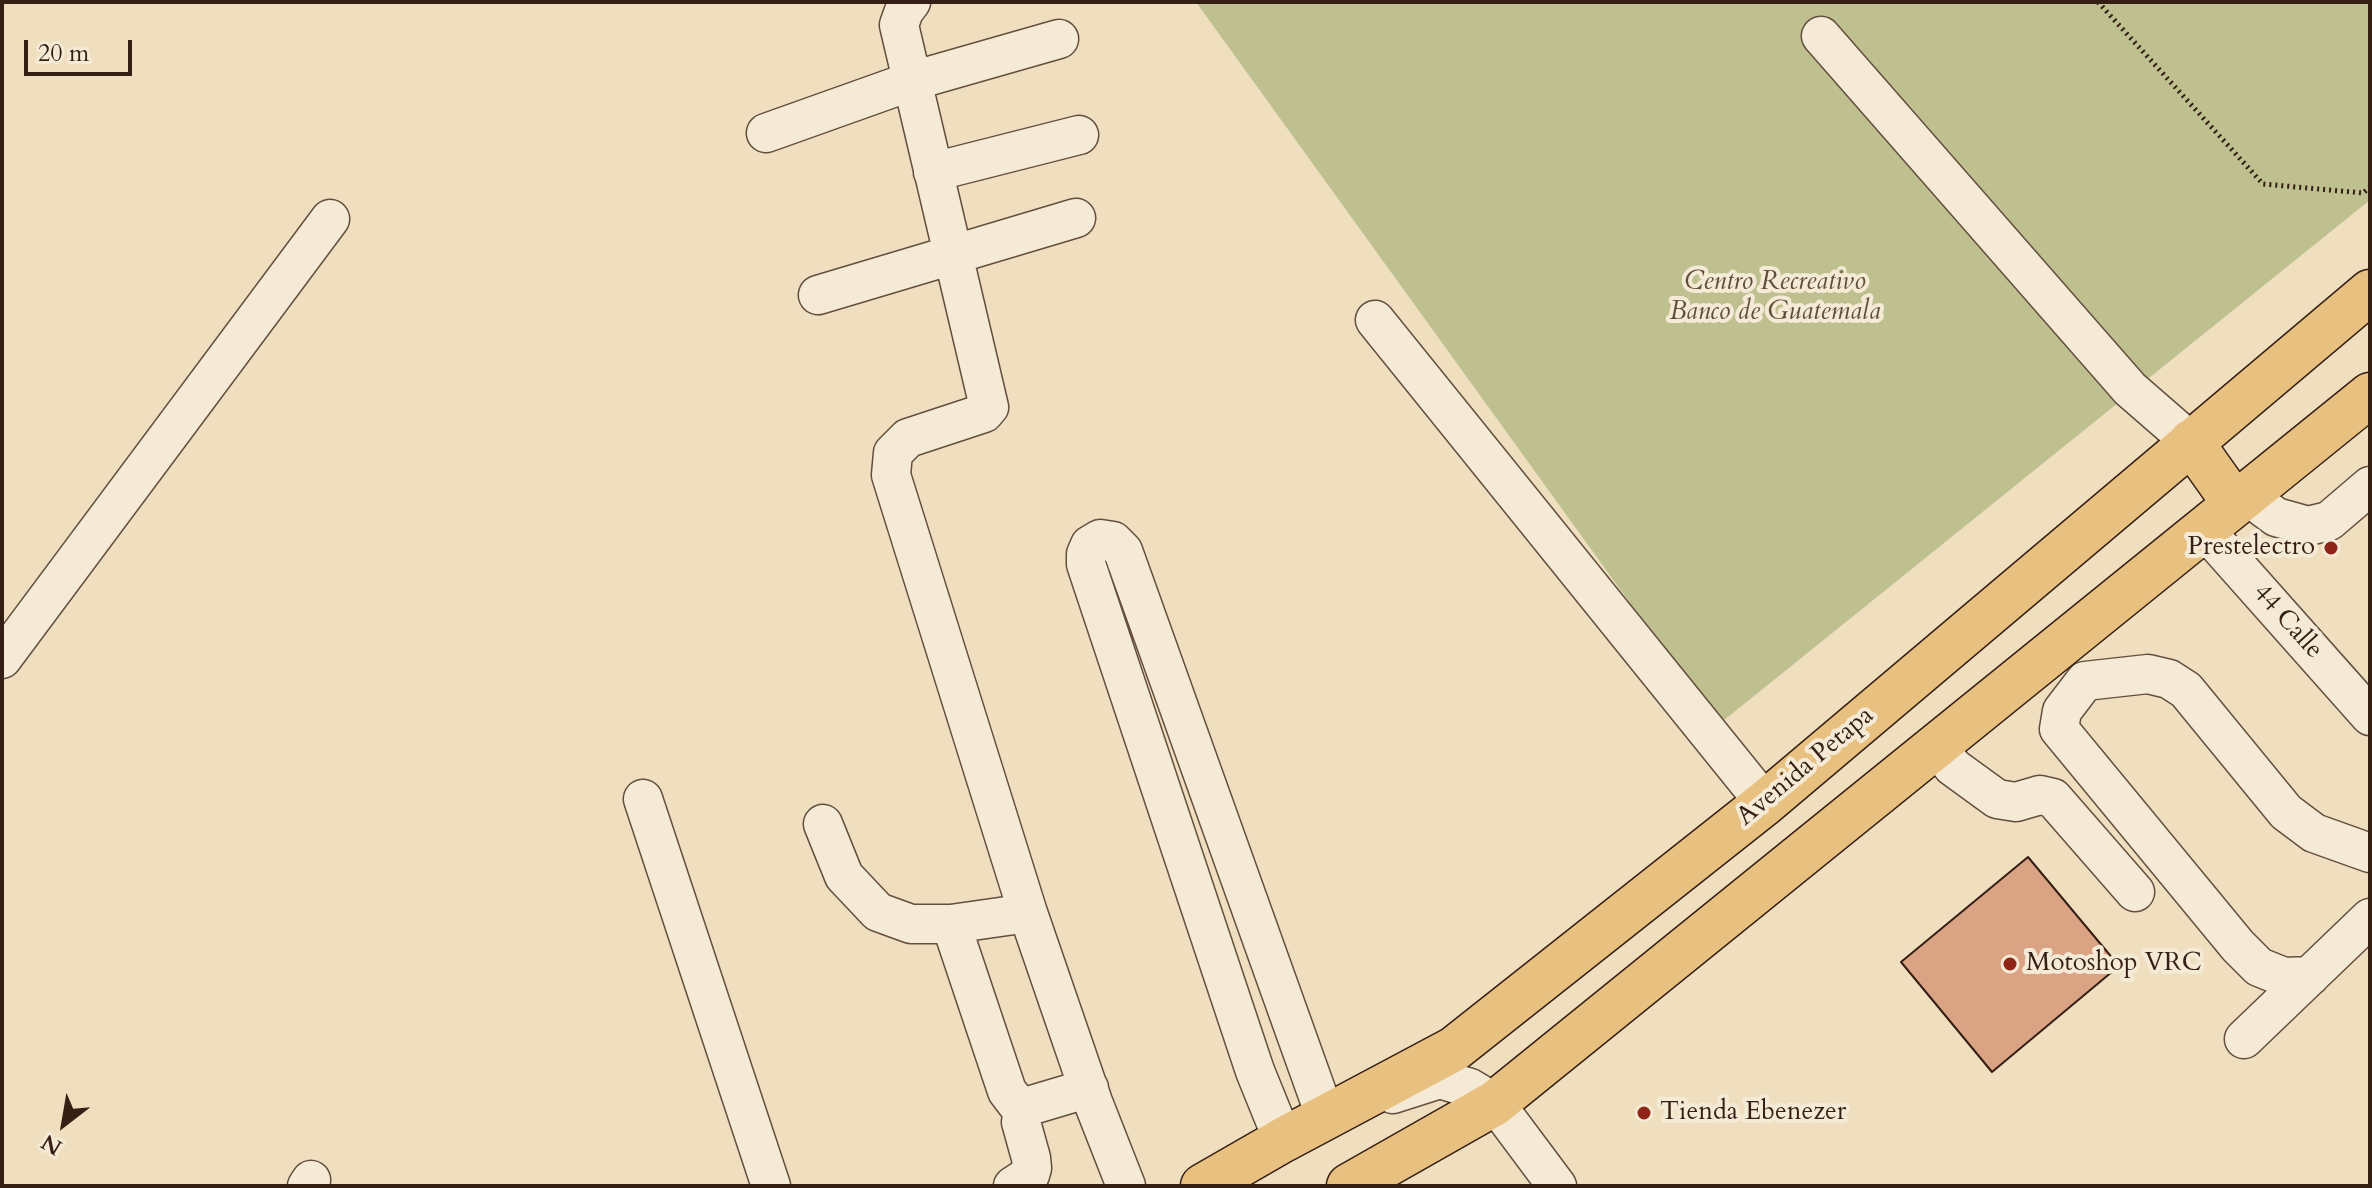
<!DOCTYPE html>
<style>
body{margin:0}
#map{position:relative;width:2372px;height:1188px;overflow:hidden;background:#efdfbf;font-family:Cardo,serif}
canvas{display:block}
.frame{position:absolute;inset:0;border:4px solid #351e14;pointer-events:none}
.north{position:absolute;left:24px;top:1084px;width:80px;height:80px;-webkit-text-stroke:6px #f5ead5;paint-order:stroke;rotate:211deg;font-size:22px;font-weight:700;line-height:32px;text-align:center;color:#351e14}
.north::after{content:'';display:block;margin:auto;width:28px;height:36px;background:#351e14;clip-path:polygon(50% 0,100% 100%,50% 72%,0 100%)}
.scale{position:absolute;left:24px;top:40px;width:108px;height:36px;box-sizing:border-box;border:4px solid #351e14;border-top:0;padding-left:10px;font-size:24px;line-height:28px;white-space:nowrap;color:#351e14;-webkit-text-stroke:6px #f5ead5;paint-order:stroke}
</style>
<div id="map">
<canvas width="2372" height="1188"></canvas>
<div class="frame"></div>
<div class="north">N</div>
<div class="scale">20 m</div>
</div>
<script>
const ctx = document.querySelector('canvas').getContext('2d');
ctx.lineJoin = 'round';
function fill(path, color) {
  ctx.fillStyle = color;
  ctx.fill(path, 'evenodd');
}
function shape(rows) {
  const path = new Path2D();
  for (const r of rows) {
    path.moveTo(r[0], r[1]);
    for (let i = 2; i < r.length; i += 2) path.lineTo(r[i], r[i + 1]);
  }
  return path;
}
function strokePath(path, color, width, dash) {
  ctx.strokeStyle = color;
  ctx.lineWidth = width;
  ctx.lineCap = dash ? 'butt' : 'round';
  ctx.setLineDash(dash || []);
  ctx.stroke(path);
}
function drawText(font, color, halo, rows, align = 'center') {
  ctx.font = font + ' Cardo,serif';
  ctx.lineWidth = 8;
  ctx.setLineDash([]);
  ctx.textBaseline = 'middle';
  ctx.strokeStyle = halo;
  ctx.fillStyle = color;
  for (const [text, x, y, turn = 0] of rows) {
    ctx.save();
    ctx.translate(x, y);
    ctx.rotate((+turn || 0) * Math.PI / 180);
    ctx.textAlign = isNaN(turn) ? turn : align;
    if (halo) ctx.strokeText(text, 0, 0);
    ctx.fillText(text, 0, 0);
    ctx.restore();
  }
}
const green = shape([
 [1196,2,2370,2,2370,200,1718,725]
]);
const building = shape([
 [2028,857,2119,966,1992,1072,1901,962,2028,857]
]);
const path = shape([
 [2098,2,2263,184,2363,193,2370,187]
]);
const minor = shape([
 [911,2,904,11,899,25,989,407,984,413,908,438,893,453,891,475,1028,913,1093,1102,1126,1186],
 [1821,36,2130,389,2191,442],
 [766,133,912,81,1059,39],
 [933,172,1079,135],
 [818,295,1076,218],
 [1375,320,1765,803],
 [2246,495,2276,517,2308,526,2329,521,2370,486],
 [2204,529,2370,716],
 [2,659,330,219],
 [1936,746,1953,767,1997,799,2016,802,2040,795,2053,798,2135,892],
 [643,799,771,1186],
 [823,824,844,876,878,912,911,924,951,924,1028,913],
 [951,924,1007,1091,1023,1112],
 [2310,976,2284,977,2259,967,2238,946,2059,729,2062,711,2085,681,2148,674,2169,679,2186,690,2286,812,2314,833,2370,853],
 [2244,1039,2370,918],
 [1393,1094,1440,1079,1470,1088,1495,1103,1557,1186],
 [1283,1140,1255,1071,1086,564,1086,554,1090,545,1100,539,1113,541,1123,551,1326,1118],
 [307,1186,311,1180],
 [1013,1186,1030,1175,1032,1168,1031,1158,1021,1122,1023,1112,1032,1105,1089,1088]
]);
const major = shape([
 [2191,442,2235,504],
 [1203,1186,1283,1140,1454,1049,1765,803,2370,292],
 [1349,1186,1495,1103,2370,395]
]);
const markers = [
 [2331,548,8,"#8f2418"],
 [2010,964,8,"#8f2418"],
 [1644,1113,8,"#8f2418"]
];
const parkNames = [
 ["Centro Recreativo",1775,283],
 ["Banco de Guatemala",1775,313]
];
const poiNames = [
 ["Prestelectro",2315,548,"right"],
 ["Motoshop VRC",2026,964],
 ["Tienda Ebenezer",1660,1113]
];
const streetNames = [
 ["44 Calle",2287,622,48],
 ["Avenida Petapa",1806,767,-40]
];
fill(green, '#bec08f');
fill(building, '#d9a384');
strokePath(building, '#351e14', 2);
strokePath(minor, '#644e3f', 41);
strokePath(major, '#351e14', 47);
strokePath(path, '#351e14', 5, [2, 4]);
strokePath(minor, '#f5ead5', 38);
strokePath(major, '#e8c080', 44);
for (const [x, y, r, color] of markers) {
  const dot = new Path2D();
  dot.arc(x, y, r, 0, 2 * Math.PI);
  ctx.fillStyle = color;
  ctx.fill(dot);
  strokePath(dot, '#f5ead5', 3);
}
drawText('italic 26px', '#5e4f39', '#f5ead5', parkNames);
drawText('26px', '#351e14', '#f5ead5', poiNames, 'left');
drawText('26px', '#351e14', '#f5ead5', streetNames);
</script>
